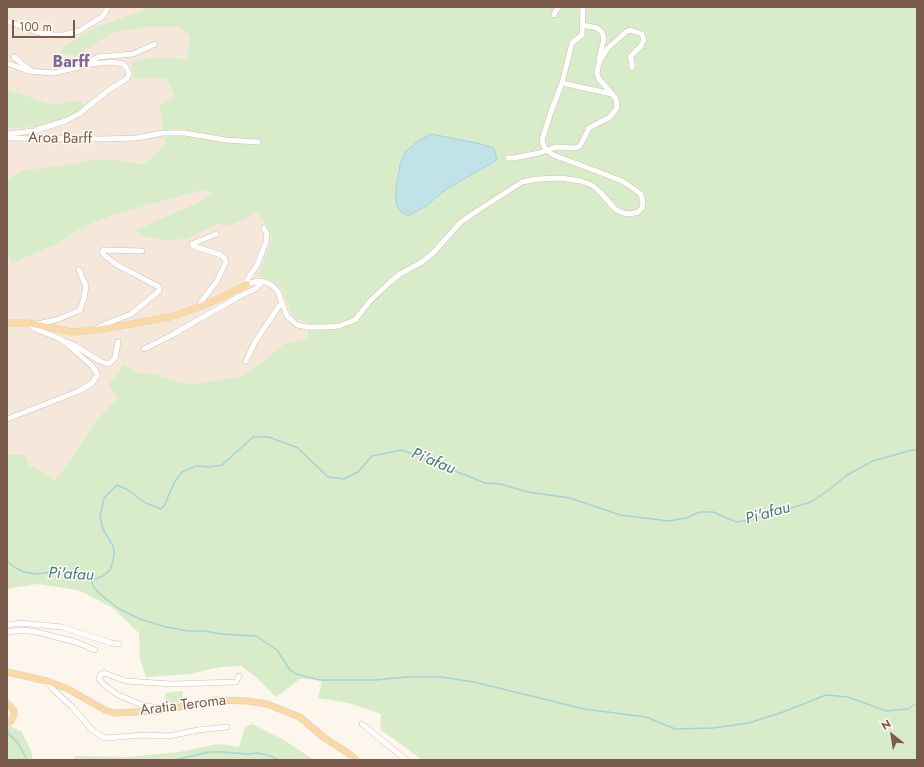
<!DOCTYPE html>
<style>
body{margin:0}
#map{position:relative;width:924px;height:767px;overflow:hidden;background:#fdf6ec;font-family:Jost,sans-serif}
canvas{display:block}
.frame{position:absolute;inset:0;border:8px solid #7a5c4d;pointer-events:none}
.north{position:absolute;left:872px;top:715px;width:40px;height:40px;-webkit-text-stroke:3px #fffaf3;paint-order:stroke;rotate:330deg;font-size:11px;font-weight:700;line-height:16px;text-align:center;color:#7a5c4d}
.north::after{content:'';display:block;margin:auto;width:14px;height:18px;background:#7a5c4d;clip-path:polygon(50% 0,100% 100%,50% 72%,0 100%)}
.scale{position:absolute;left:12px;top:20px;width:63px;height:18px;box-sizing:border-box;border:2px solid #7a5c4d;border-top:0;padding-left:5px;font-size:12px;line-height:14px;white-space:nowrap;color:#7a5c4d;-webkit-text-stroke:3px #fffaf3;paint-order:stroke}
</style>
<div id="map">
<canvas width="924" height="767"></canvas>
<div class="frame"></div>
<div class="north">N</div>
<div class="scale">100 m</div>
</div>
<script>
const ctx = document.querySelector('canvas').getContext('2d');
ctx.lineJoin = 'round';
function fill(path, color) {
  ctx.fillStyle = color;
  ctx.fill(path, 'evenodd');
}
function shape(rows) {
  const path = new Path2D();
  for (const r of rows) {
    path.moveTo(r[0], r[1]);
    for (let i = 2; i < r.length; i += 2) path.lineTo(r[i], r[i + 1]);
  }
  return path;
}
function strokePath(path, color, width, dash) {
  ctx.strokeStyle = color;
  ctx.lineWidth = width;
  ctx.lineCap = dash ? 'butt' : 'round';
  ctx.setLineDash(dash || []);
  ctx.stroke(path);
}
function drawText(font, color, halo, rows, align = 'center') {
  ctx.font = font + ' Jost,sans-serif';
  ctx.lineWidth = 3;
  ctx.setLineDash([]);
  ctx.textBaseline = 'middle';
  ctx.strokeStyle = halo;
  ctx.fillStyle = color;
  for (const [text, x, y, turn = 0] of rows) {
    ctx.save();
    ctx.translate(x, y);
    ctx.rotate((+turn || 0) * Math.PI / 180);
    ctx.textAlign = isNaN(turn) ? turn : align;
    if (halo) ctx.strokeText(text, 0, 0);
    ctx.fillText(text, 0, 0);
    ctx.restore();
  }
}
const residential = shape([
 [7,7,157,7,148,8,76,56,109,34,146,27,180,27,190,36,186,59,158,57,133,71,134,78,150,78,166,79,175,98,159,106,165,143,151,159,141,164,114,159,90,160,10,178,7,180],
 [204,190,213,193,197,203,137,231,186,239,217,224,229,226,255,213,265,222,273,239,270,280,281,288,290,310,295,318,307,323,308,339,283,344,264,361,241,377,222,379,191,385,154,374,135,372,117,398,94,423,73,456,55,480,44,472,30,466,25,455,7,455,7,255,11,263,32,255,61,242,85,226,116,214]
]);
const green = shape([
 [157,7,917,7,917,760,422,760,380,729,381,714,349,703,318,698,322,680,300,679,276,697,257,678,241,666,220,667,190,674,146,677,140,659,139,633,113,608,78,590,37,584,7,589,7,455,25,455,30,466,44,472,55,480,73,456,94,423,117,398,109,384,124,365,135,372,154,374,191,385,222,379,241,377,264,361,283,344,308,339,307,323,295,318,290,310,281,288,270,280,258,276,272,239,265,222,256,213,229,226,217,224,186,239,167,240,142,236,136,230,197,203,213,193,203,190,116,214,85,226,61,242,32,255,11,263,7,255,7,180,10,178,25,170,62,166,90,160,114,159,141,164,151,159,165,143,159,106,175,97,166,79,150,78,134,78,131,61,158,57,186,59,190,36,180,27,146,27,109,34,76,56,60,54,63,46,97,27,148,8],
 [7,89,49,104,59,104,71,101,82,101,84,106,80,112,69,118,35,127,12,128,7,127],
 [182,691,184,702,166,704,165,693],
 [7,724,22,732,32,753,32,760,7,760],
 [252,724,284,740,314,760,73,760,75,756,127,757,179,752,219,744,239,747,245,727]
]);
const water = shape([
 [431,134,477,143,494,148,497,160,445,190,426,206,408,216,400,211,396,204,396,187,400,165,405,152,418,141,431,134]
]);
const stream = shape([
 [7,561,14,567,24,572,36,574,60,571,72,573,92,580,103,576,110,570,113,562,114,552,113,546,103,529,100,517,104,498,117,485,128,490,144,502,161,509,164,506,174,483,182,472,196,466,209,467,222,465,253,437,269,437,298,448,328,477,344,479,358,472,372,456,402,450,485,483,500,484,528,492,570,498,620,515,669,521,686,518,700,512,713,512,736,522,750,520,811,502,830,489,847,475,873,461,908,451,917,449],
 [92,581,94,588,106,599,121,610,140,619,166,627,188,631,204,631,221,634,256,636,277,650,290,670,296,674,320,680,375,680,407,677,441,677,474,682,584,709,646,717,675,729,713,728,749,723,783,712,826,695,848,697,886,711,908,709,917,703],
 [7,732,18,743,27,760],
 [174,760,210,752,223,752,247,754,258,753,270,756,279,760]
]);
const minor = shape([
 [554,15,555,12,559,7],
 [7,21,40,33,55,35,63,35,79,31,87,26,102,17,105,13,108,7],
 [583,25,597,28,601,31,603,35,604,39,599,59],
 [14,57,21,63,32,71],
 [7,63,28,71,54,73,90,64,112,62,123,64,126,67,129,73,128,77,125,80,110,89,79,114,65,121,34,131,7,134],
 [85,64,98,57,133,54,155,44],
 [612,94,599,79,597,73,598,67,600,60,608,48,626,32,630,30,642,34,644,40,640,47,630,57,632,62,632,67],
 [7,138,103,139,137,138,163,133,185,133,225,140,258,142],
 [508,158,514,158,539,153,556,147,575,148,580,146,589,128,610,117,617,108,616,99,612,94,562,83],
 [264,228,267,234,266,242,257,265,247,280,247,284,258,281,265,282,273,286,278,292,287,316,297,325,307,327,327,327,339,326,355,320,370,301,388,284,400,274,422,262,432,254,461,222,477,211,522,182,538,179,560,178,581,181,592,185,601,193,615,209,623,213,630,214,638,212,642,208,643,203,641,194,634,189,622,181,591,169,553,155,546,150,543,144,542,140,551,112,562,83,572,43,582,35,583,7],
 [198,308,201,302,217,281,226,262,225,259,221,255,196,247,193,246,192,244,216,234],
 [37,324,56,320,80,310,84,298,86,286,79,270],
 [95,330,101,326,131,314,159,291,159,287,117,265,104,255,102,252,104,250,142,251],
 [67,342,74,345,100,361,108,364,110,363,115,358,118,342],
 [144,349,172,335,240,296,255,289,262,282],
 [246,361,255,342,279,306,283,303],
 [7,419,79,391,92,383,97,376,97,373,92,366,65,342,56,337,35,329,28,323],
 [7,625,20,623,62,627,111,643,119,644],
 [7,632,24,630,37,632,76,642,95,650],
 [47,681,53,689,73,708,93,731,105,738,145,735,169,736,198,730,227,727],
 [165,710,163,707,153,707,142,705,118,695,104,685,99,679,100,675,104,673,126,681,171,684,236,682,239,676],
 [362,724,406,760]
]);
const major = shape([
 [7,323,28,323,62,330,73,332,97,330,170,317,188,311,216,300,247,284],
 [7,672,47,681,68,689,105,710,114,713,158,711,216,700,247,701,267,704,300,717,323,737,348,753,356,760],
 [7,703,14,711,14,715,11,721,7,723]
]);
const streetNames = [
 ["Aroa Barff",60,139,1],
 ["Aratia Teroma",183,706,-7]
];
const neighbourhoodNames = [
 ["Barff",71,63]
];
const waterNames = [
 ["Pi'afau",433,462,22],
 ["Pi'afau",768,514,-16],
 ["Pi'afau",71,575,3]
];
fill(residential, '#f5e8da');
fill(green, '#d8ecc9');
fill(water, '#bfe3e8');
strokePath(water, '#a5d3da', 1);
strokePath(stream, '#a5d3da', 1.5);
strokePath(minor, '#d1beb0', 6);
strokePath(major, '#dad1cd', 7);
strokePath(minor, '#fff', 5);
strokePath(major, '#fbd9a5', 6);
drawText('15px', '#7a5c4d', '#fffaf3', streetNames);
drawText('bold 16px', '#846695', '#fffaf3', neighbourhoodNames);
drawText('italic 16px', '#437c86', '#fffaf3', waterNames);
</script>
